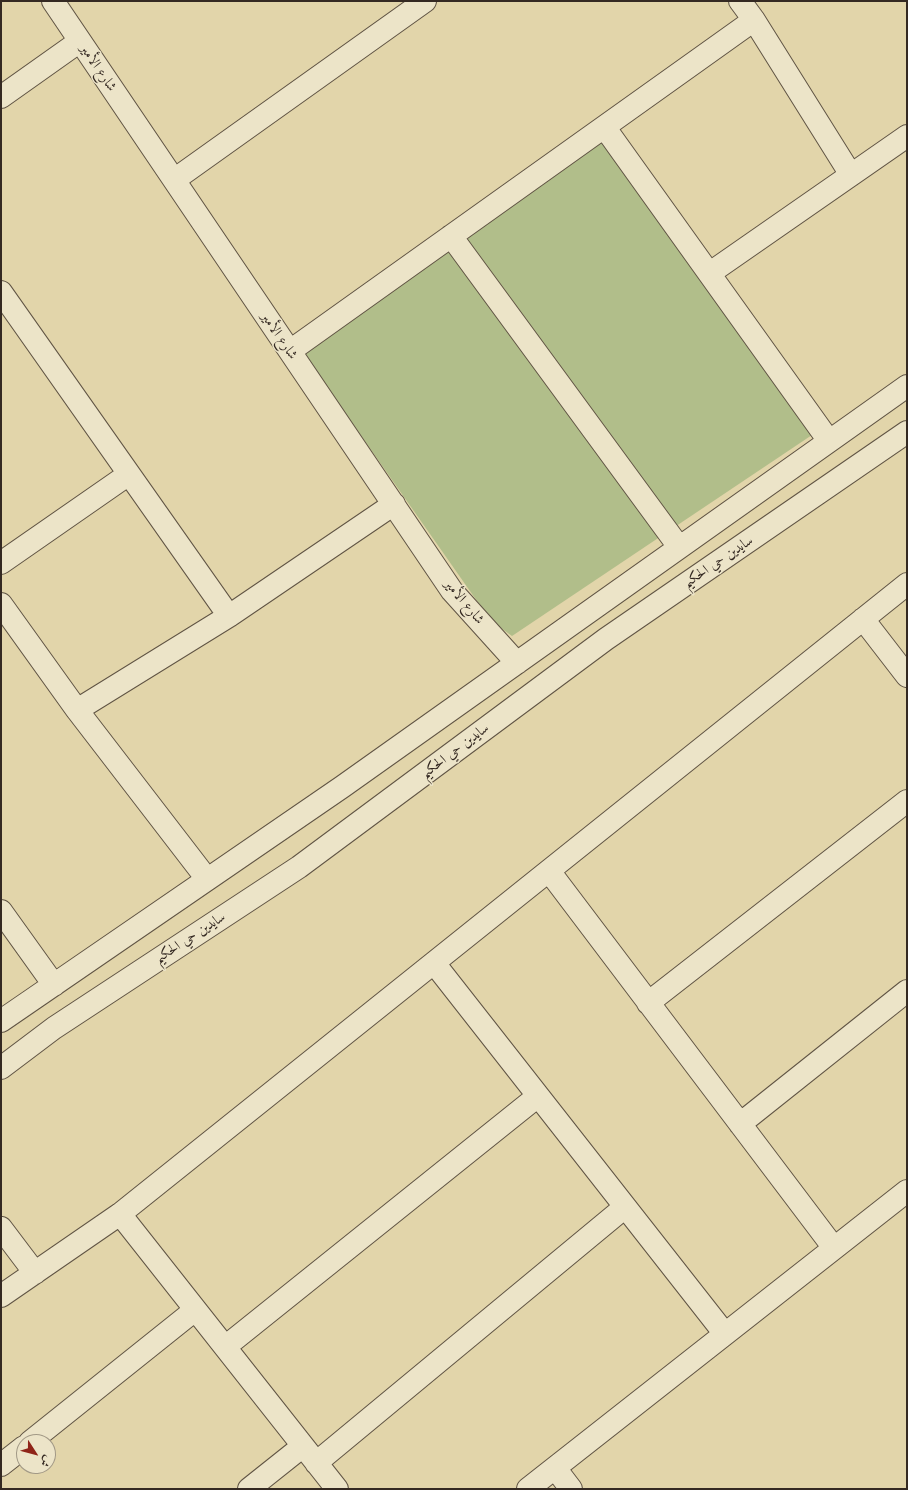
<!DOCTYPE html>
<meta charset="utf-8">
<style>
body{margin:0}
#map{position:relative;width:908px;height:1490px;overflow:hidden;background:#e2d5aa;font-family:"Old Standard TT",Amiri,serif}
canvas{display:block}
.frame{position:absolute;inset:0;border:2px solid #342922;pointer-events:none}
.north{position:absolute;left:16px;top:1434px;width:40px;height:40px;box-sizing:border-box;background:#ece4c8;border:1px solid #a29986;border-radius:50%;rotate:126deg;font-size:11px;font-weight:700;line-height:16px;text-align:center;color:#342922}
.north::after{content:'';display:block;margin:auto;width:14px;height:18px;background:#8f2418;clip-path:polygon(50% 0,100% 100%,50% 72%,0 100%)}
</style>
<div id="map">
<canvas width="908" height="1490"></canvas>
<div class="frame"></div>
<div class="north">ش</div>
</div>
<script>
const ctx = document.querySelector('canvas').getContext('2d');
ctx.lineJoin = 'round';
function fill(path, color) {
  ctx.fillStyle = color;
  ctx.fill(path, 'evenodd');
}
function shape(rows) {
  const path = new Path2D();
  for (const r of rows) {
    path.moveTo(r[0], r[1]);
    for (let i = 2; i < r.length; i += 2) path.lineTo(r[i], r[i + 1]);
  }
  return path;
}
function strokePath(path, color, width, dash) {
  ctx.strokeStyle = color;
  ctx.lineWidth = width;
  ctx.lineCap = dash ? 'butt' : 'round';
  ctx.setLineDash(dash || []);
  ctx.stroke(path);
}
function drawText(font, color, halo, rows, align = 'center') {
  ctx.font = font + ' "Old Standard TT",Amiri,serif';
  ctx.lineWidth = 3;
  ctx.setLineDash([]);
  ctx.textBaseline = 'middle';
  ctx.strokeStyle = halo;
  ctx.fillStyle = color;
  for (const [text, x, y, turn = 0] of rows) {
    ctx.save();
    ctx.translate(x, y);
    ctx.rotate((+turn || 0) * Math.PI / 180);
    ctx.textAlign = isNaN(turn) ? turn : align;
    if (halo) ctx.strokeText(text, 0, 0);
    ctx.fillText(text, 0, 0);
    ctx.restore();
  }
}
const green = shape([
 [604,141,812,435,512,636,491,621,303,353]
]);
const minor = shape([
 [53,1,452,591,517,663],
 [740,1,754,20,851,175],
 [1,97,80,41],
 [605,128,829,441],
 [174,180,425,1],
 [451,236,679,547],
 [710,273,907,136],
 [1,292,229,616],
 [290,351,754,20],
 [1,563,129,474],
 [1,604,77,710,207,879],
 [863,619,907,676],
 [77,710,229,616,394,504],
 [549,871,834,1248],
 [1,911,54,985],
 [434,963,725,1334],
 [648,1003,907,801],
 [1,1021,342,787,907,386],
 [1,1068,54,1028,299,867,606,639,907,432],
 [740,1124,907,991],
 [120,1214,337,1489],
 [1,1228,35,1273],
 [1,1296,120,1214,907,584],
 [225,1347,538,1096],
 [30,1442,195,1310],
 [316,1463,625,1207],
 [1,1465,24,1447],
 [555,1468,571,1489],
 [249,1489,303,1446],
 [528,1489,907,1191]
]);
const streetNames = [
 ["شارع الأمير",98,68,56],
 ["شارع الأمير",279,336,56],
 ["سايدين حي الحكيم",718,562,-34],
 ["شارع الأمير",464,602,50],
 ["سايدين حي الحكيم",455,751,-37],
 ["سايدين حي الحكيم",190,938,-33]
];
fill(green, '#b1be8a');
strokePath(minor, '#605444', 24);
strokePath(minor, '#ece4c8', 22);
drawText('14px', '#342922', '#ece4c8', streetNames);
</script>
